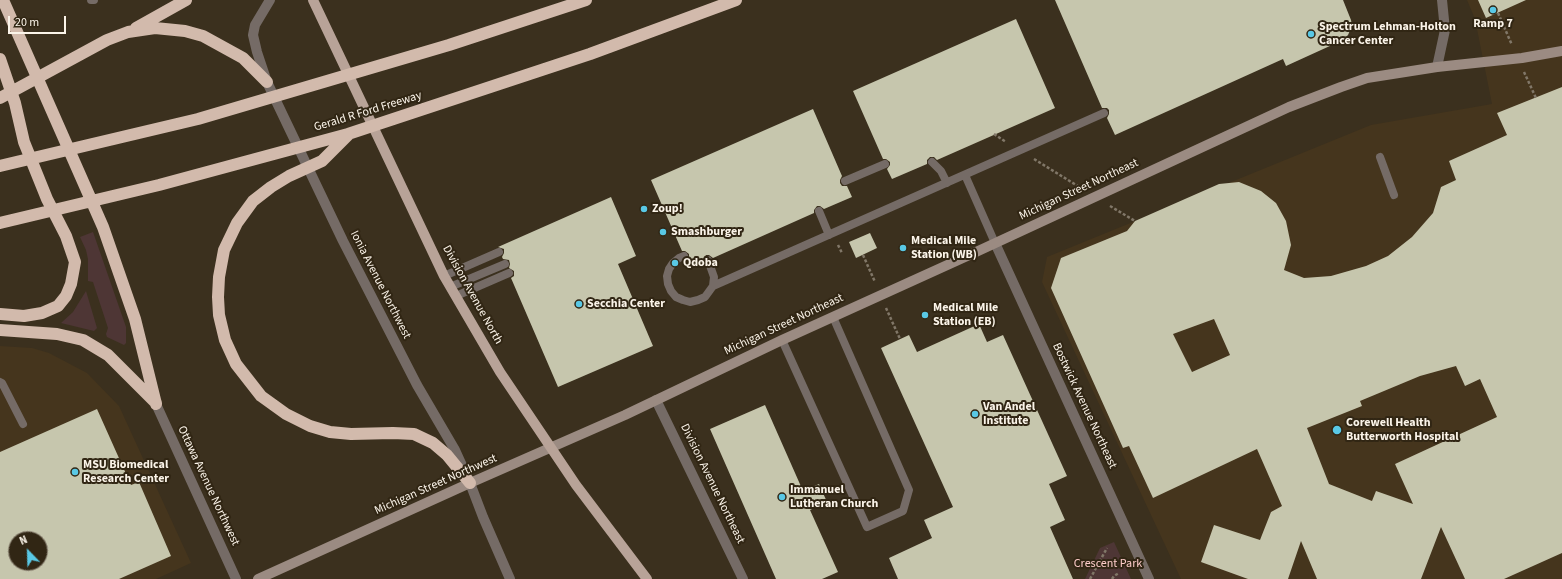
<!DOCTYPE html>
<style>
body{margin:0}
#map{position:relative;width:1562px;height:579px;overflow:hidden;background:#3b301e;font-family:"Source Sans 3",sans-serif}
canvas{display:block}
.north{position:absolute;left:8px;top:531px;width:40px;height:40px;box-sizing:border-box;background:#312614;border:1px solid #827869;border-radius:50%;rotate:337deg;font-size:11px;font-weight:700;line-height:16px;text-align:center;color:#fbf4e9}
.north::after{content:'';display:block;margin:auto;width:14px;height:18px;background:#59c8e5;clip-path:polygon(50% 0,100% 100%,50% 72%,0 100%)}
.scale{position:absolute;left:8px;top:16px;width:58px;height:18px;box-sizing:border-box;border:2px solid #fbf4e9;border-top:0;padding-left:5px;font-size:12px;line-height:14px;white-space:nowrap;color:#fbf4e9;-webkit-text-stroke:3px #312614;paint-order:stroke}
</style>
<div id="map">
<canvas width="1562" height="579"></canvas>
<div class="north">N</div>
<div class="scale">20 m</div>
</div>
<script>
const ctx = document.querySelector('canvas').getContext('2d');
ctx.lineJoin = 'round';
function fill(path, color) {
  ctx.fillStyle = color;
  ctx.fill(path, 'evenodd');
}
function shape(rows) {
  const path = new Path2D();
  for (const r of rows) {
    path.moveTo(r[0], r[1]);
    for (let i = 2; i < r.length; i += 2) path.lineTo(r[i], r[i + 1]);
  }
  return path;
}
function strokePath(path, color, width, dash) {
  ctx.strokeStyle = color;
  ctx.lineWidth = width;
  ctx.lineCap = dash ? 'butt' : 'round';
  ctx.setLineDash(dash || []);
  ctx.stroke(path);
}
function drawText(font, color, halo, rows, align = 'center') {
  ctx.font = font + ' "Source Sans 3",sans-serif';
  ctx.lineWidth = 4;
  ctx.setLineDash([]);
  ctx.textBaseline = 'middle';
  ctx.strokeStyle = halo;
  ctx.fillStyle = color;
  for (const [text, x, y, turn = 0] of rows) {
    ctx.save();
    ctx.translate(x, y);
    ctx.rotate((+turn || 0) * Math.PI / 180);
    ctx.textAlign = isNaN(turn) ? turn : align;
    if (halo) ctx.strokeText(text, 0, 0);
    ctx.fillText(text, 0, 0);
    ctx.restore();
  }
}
const built = shape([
 [1467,0,1562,0,1562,579,1181,579,1042,282,1047,257,1371,125,1492,104,1475,19],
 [0,346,32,348,49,353,87,373,119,406,191,563,156,579,0,579],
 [16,539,40,539,40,563,16,563]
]);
const green = shape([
 [93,232,126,327,126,343,124,345,107,337,106,334,108,328,93,282,88,281,88,259,86,250,80,237],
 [86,291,97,328,94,331,61,323,73,312],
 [1114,542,1131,579,1085,579,1100,548]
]);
const building = shape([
 [1055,0,1343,0,1351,20,1352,26,1348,35,1343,40,1286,66,1283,59,1115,135,1107,118,1109,114,1109,110,1107,108,1102,108],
 [1478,0,1526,0,1486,18],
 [1016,19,1055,108,937,160,934,157,930,157,927,160,927,164,892,179,887,169,890,165,890,162,886,159,883,159,853,91],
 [1562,87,1562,553,1504,579,1465,579,1441,527,1421,579,1317,579,1301,541,1288,579,1248,579,1201,562,1214,525,1260,540,1271,512,1282,506,1257,449,1153,498,1129,446,1123,448,1051,288,1061,258,1127,231,1135,221,1219,184,1239,182,1261,191,1276,203,1286,221,1291,245,1284,270,1304,278,1331,276,1366,266,1388,256,1412,237,1433,213,1441,187,1456,180,1449,161,1507,135,1497,113],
 [1214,319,1230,355,1192,372,1173,334],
 [1456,366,1465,386,1480,379,1497,417,1395,464,1413,504,1376,491,1372,501,1329,484,1307,428,1362,406,1360,401,1420,376],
 [813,109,842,176,840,180,840,183,842,186,847,186,852,197,824,209,820,206,817,206,814,210,814,213,713,258,709,255,706,255,703,259,703,262,690,268,686,261,689,257,689,254,685,251,682,251,651,180],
 [611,197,636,256,618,264,653,346,558,387,511,278,514,276,514,271,509,268,510,264,509,260,503,259,502,257,504,253,504,249,498,247],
 [870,233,877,248,856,258,849,242],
 [979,324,987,342,1003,335,1067,476,1049,484,1065,520,1050,527,1073,579,898,579,889,558,932,538,924,520,953,507,881,348,909,335,917,352],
 [765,405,803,491,819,484,827,502,810,510,838,572,822,579,776,579,710,429],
 [97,409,131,485,139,482,171,556,119,579,0,579,0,452],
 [16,539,40,539,40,563,16,563]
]);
const path = shape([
 [1498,13,1512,45],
 [1524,72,1536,98],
 [994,134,1006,142],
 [1034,159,1081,188],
 [1110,206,1135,221],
 [838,245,842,253],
 [863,255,875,282],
 [886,308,900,339],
 [1090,579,1107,548],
 [1112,579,1114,576,1119,573]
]);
const service = shape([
 [91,0,94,0],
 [1380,157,1394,195],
 [932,162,941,171,947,183],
 [965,175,995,243],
 [845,181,885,164],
 [819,211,829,235],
 [684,256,679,258,673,263,669,269,667,276,668,284,671,291,676,297,683,300,690,302,698,300,705,297,713,286,714,277,708,260],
 [444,276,499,252],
 [713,286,1104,113],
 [450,287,505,264],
 [456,296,509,273],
 [782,340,867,527,903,511,909,490,833,317],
 [0,382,2,383,23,424]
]);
const minor = shape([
 [656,400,743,579]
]);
const tertiary = shape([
 [270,0,255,25,253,35,257,52,267,82,343,241,417,385,455,450,470,483,483,517,510,579],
 [1437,67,1445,30,1442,0],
 [995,243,1149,579],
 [156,404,236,579]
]);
const secondary = shape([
 [258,579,470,483,625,415,782,340,976,252,1289,107,1341,87,1367,78,1437,67,1522,58,1562,51]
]);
const primary = shape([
 [313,0,444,276,500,372,576,485,647,579]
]);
const motorway = shape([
 [3,0,103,227,135,319,156,404],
 [136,28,186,0],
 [0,59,15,103,24,142,47,199,66,236,75,262,71,284,66,296,58,306,42,313,24,316,0,314],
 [0,98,107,40,128,32,155,28,185,31,203,36,243,58,267,82],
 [348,135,322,161,289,176,271,187,253,201,237,223,224,250,219,277,218,297,219,315,225,340,236,364,261,396,286,414,310,426,330,432,351,434,393,433,414,434,433,443,447,455,470,483],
 [0,166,198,119,449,45,586,0],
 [0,223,159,185,348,134,590,54,736,0],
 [0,330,57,334,83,340,108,355,156,403]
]);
const markers = [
 [1493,10,4,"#59c8e5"],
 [1311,34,4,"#59c8e5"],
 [644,209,4,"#59c8e5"],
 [663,232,4,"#59c8e5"],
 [903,248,4,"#59c8e5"],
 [675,263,4,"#59c8e5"],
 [579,304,4,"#59c8e5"],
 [925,315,4,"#59c8e5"],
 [975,414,4,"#59c8e5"],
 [1337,430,5,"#59c8e5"],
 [75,472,4,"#59c8e5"],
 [782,497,4,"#59c8e5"]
];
const poiNames = [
 ["Ramp 7",1493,24,"center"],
 ["Spectrum Lehman-Holton",1319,27],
 ["Cancer Center",1319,41],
 ["Zoup!",652,209],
 ["Smashburger",671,232],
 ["Medical Mile",911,241],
 ["Station (WB)",911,255],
 ["Qdoba",683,263],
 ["Secchia Center",587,304],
 ["Medical Mile",933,308],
 ["Station (EB)",933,322],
 ["Van Andel",983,407],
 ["Institute",983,421],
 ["Corewell Health",1346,423],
 ["Butterworth Hospital",1346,437],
 ["MSU Biomedical",83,465],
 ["Research Center",83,479],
 ["Immanuel",790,490],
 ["Lutheran Church",790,504]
];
const streetNames = [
 ["Gerald R Ford Freeway",368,112,-17],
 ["Michigan Street Northeast",1079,190,-25],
 ["Ionia Avenue Northwest",380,285,63],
 ["Division Avenue North",472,295,61],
 ["Michigan Street Northeast",784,325,-25],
 ["Bostwick Avenue Northeast",1084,406,65],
 ["Division Avenue Northeast",712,484,64],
 ["Michigan Street Northwest",436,485,-24],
 ["Ottawa Avenue Northwest",208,486,65]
];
const parkNames = [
 ["Crescent Park",1108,564]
];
fill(built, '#45351d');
fill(green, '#4e3635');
fill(building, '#c6c6ad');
strokePath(path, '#817768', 2.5, [3, 2]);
strokePath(service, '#756b66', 8);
strokePath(minor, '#756b66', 10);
strokePath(tertiary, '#756b66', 10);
strokePath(secondary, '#9b8b82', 10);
strokePath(primary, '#b8a398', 10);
strokePath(motorway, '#d2baac', 12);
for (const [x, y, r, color] of markers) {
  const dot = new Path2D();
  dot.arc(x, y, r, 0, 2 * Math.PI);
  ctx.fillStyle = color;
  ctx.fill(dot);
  strokePath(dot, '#312614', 1.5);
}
drawText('bold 12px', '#fbf4e9', '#312614', poiNames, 'left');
drawText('12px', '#fbf4e9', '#312614', streetNames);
drawText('12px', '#fccbc8', '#312614', parkNames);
</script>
